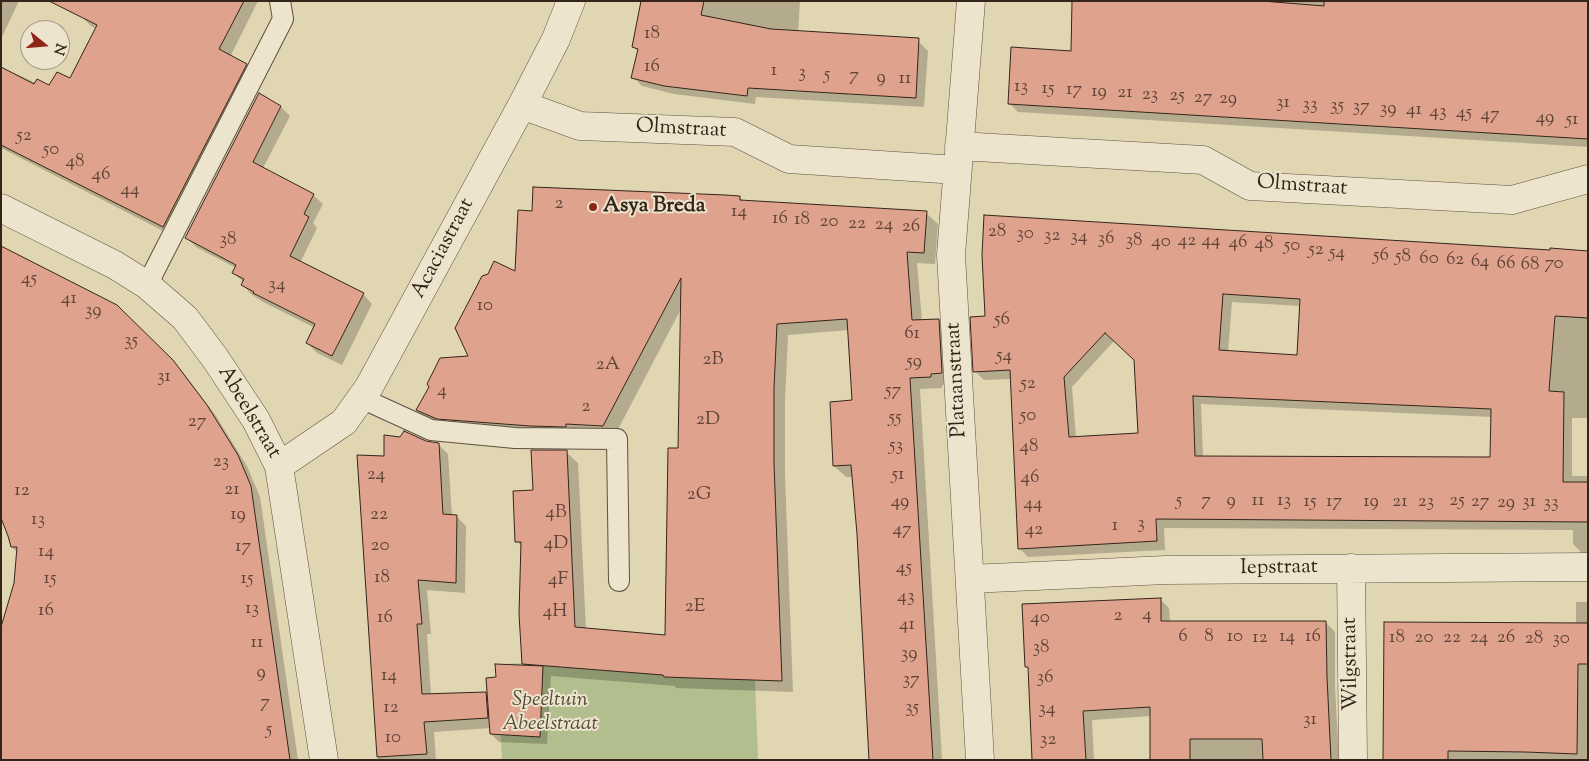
<!DOCTYPE html>
<style>
body{margin:0}
#map{position:relative;width:1589px;height:761px;overflow:hidden;background:#e1d6b2;font-family:"Sorts Mill Goudy",serif}
canvas{display:block}
.frame{position:absolute;inset:0;border:2px solid #35241a;pointer-events:none}
.north{position:absolute;left:20px;top:20px;width:50px;height:50px;box-sizing:border-box;background:#ece4cd;border:1px solid #a39785;border-radius:50%;rotate:107deg;font-size:14px;font-weight:700;line-height:20px;text-align:center;color:#35241a}
.north::after{content:'';display:block;margin:auto;width:18px;height:22px;background:#8f2418;clip-path:polygon(50% 0,100% 100%,50% 72%,0 100%)}
</style>
<div id="map">
<canvas width="1589" height="761"></canvas>
<div class="frame"></div>
<div class="north">N</div>
</div>
<script>
const ctx = document.querySelector('canvas').getContext('2d');
ctx.lineJoin = 'round';
function fill(path, color) {
  ctx.fillStyle = color;
  ctx.fill(path, 'evenodd');
}
function shape(rows) {
  const path = new Path2D();
  for (const r of rows) {
    path.moveTo(r[0], r[1]);
    for (let i = 2; i < r.length; i += 2) path.lineTo(r[i], r[i + 1]);
  }
  return path;
}
function strokePath(path, color, width, dash) {
  ctx.strokeStyle = color;
  ctx.lineWidth = width;
  ctx.lineCap = dash ? 'butt' : 'round';
  ctx.setLineDash(dash || []);
  ctx.stroke(path);
}
function drawText(font, color, halo, rows, align = 'center') {
  ctx.font = font + ' "Sorts Mill Goudy",serif';
  ctx.lineWidth = 4;
  ctx.setLineDash([]);
  ctx.textBaseline = 'middle';
  ctx.strokeStyle = halo;
  ctx.fillStyle = color;
  for (const [text, x, y, turn = 0] of rows) {
    ctx.save();
    ctx.translate(x, y);
    ctx.rotate((+turn || 0) * Math.PI / 180);
    ctx.textAlign = isNaN(turn) ? turn : align;
    if (halo) ctx.strokeText(text, 0, 0);
    ctx.fillText(text, 0, 0);
    ctx.restore();
  }
}
const green = shape([
 [544,662,547,666,663,675,664,677,755,680,758,760,502,760,500,723,507,693,505,664]
]);
const shadow = shape([
 [1,1,19,1,1,39],
 [208,1,258,1,230,57,246,65,256,75,173,236,1,148,1,67,36,83,50,87,70,80,97,29,91,26,81,16],
 [644,1,800,1,798,34,919,42,928,51,924,107,756,97,755,104,674,94,642,86,633,77,639,52,633,47],
 [1073,1,1588,1,1588,147,1018,112,1009,103,1072,52],
 [281,107,290,116,263,168,313,195,323,204,313,223,317,228,300,263,363,294,372,304,342,365,317,353,307,343,315,328,263,302,251,294,242,284,243,282,234,273,236,268,196,247,186,237],
 [740,198,744,202,926,213,938,224,935,264,917,263,922,321,939,320,950,332,953,384,942,385,942,388,920,389,942,760,870,760,858,534,853,477,846,477,834,466,853,401,849,330,788,335,785,400,785,475,793,692,676,688,675,686,551,676,547,744,499,742,491,734,491,728,434,732,436,760,378,760,358,457,385,457,426,442,438,444,448,454,452,516,456,516,466,526,465,593,427,590,431,634,427,634,431,695,486,693,489,696,498,678,527,667,523,664,522,547,517,541,534,491,566,452,578,463,586,630,666,636,679,449,681,309,614,437,429,421,417,410,470,357,516,273,533,212],
 [1588,253,1588,418,1572,418,1572,476,1588,476,1588,553,1582,553,1573,544,1573,530,1164,528,1165,550,1028,557,1019,548,1011,379,984,380,975,371,972,318],
 [1232,302,1301,306,1298,357,1228,352],
 [1114,341,1135,360,1139,434,1076,438,1072,387],
 [1201,404,1492,417,1491,459,1203,457],
 [116,306,182,371,216,416,247,466,260,497,298,760,1,760,18,553,12,547],
 [1160,599,1169,608,1170,622,1326,623,1335,632,1335,687,1339,760,1151,760,1151,716,1092,720,1094,760,1033,760,1029,669,1026,666],
 [1576,602,1588,602,1588,760,1384,760,1576,624]
]);
const building = shape([
 [49,1,244,1,219,49,247,64,163,227,1,145,1,67,34,84,37,79,49,85,57,72,70,78,97,25,49,1],
 [641,1,704,1,701,15,771,29,919,38,916,98,748,88,747,96,664,86,631,78,638,49,632,47,641,1],
 [1072,1,1262,1,1324,6,1324,1,1588,1,1588,139,1008,104,1011,47,1071,51,1072,1],
 [259,93,281,106,253,162,314,194,304,214,309,217,290,256,364,293,332,356,306,343,315,324,253,293,254,292,241,285,244,279,232,273,236,265,185,238,259,93],
 [533,187,725,195,740,196,740,200,927,211,924,253,907,252,912,320,939,319,942,373,931,374,931,377,910,378,933,760,869,760,857,534,851,465,833,466,830,402,852,400,847,319,777,324,774,388,774,463,782,681,664,677,663,675,522,664,519,614,521,542,515,542,513,491,533,490,531,450,567,450,575,627,665,635,668,448,678,448,681,278,603,426,566,424,566,427,530,426,437,419,416,410,429,387,427,384,440,358,468,356,455,328,482,276,488,274,494,261,515,271,518,210,532,211,533,187],
 [984,215,1550,250,1550,248,1588,251,1588,318,1555,316,1549,391,1564,392,1563,482,1588,482,1588,522,1156,519,1157,541,1018,549,1010,370,973,372,970,317,985,316,982,255,984,215],
 [1223,294,1300,299,1297,355,1219,350,1223,294],
 [1105,333,1134,360,1138,433,1069,437,1064,377,1105,333],
 [1193,396,1491,409,1490,457,1195,456,1193,396],
 [1,246,117,305,173,360,207,405,238,455,251,486,290,760,1,760,1,627,14,583,17,547,11,547,8,536,1,518,1,246],
 [404,431,426,441,439,443,443,514,457,515,456,583,418,580,422,624,417,624,422,694,486,692,488,718,424,722,427,754,377,757,357,455,384,456,384,435,400,437,404,431],
 [1161,598,1161,621,1326,621,1327,677,1331,760,1263,760,1262,739,1190,739,1190,760,1150,760,1150,707,1083,711,1086,760,1032,760,1028,667,1025,667,1022,604,1161,598],
 [1384,622,1588,623,1588,664,1578,664,1577,754,1525,752,1448,751,1448,760,1383,760,1384,622],
 [495,664,543,666,540,737,490,734,486,678,496,677,495,664]
]);
const service = shape([
 [147,285,283,19,280,1],
 [361,398,431,430,515,438,617,439,619,581]
]);
const minor = shape([
 [971,1,951,255,980,760],
 [522,105,580,126,735,132,789,159,957,170],
 [959,146,1203,160,1250,186,1512,200,1588,179],
 [1,208,115,265,147,285,185,318,215,358,256,420,279,466,324,760],
 [279,466,344,422,369,387,522,105,556,39,571,1],
 [1351,568,1353,760],
 [970,579,1166,570,1588,567]
]);
const markers = [
 [593,207,5,"#8f2418"]
];
const numberNames = [
 ["18",652,35],
 ["16",652,68],
 ["1",774,72],
 ["3",802,74],
 ["5",827,76],
 ["7",854,77],
 ["9",881,79],
 ["11",905,80],
 ["13",1021,88],
 ["15",1048,90],
 ["17",1074,91],
 ["19",1099,93],
 ["21",1125,94],
 ["23",1150,96],
 ["25",1177,97],
 ["27",1203,99],
 ["29",1228,100],
 ["31",1283,104],
 ["33",1310,106],
 ["35",1337,107],
 ["37",1361,108],
 ["39",1388,110],
 ["41",1414,111],
 ["43",1438,113],
 ["45",1464,114],
 ["47",1490,116],
 ["49",1545,119],
 ["51",1572,121],
 ["52",24,137],
 ["50",51,151],
 ["48",75,163],
 ["46",101,176],
 ["44",130,191],
 ["2",559,205],
 ["14",739,213],
 ["16",780,220],
 ["18",802,221],
 ["20",829,223],
 ["22",857,225],
 ["24",884,226],
 ["26",911,228],
 ["28",997,233],
 ["30",1025,235],
 ["32",1052,237],
 ["34",1079,238],
 ["36",1106,240],
 ["38",228,241],
 ["38",1134,242],
 ["42",1187,242],
 ["44",1211,242],
 ["40",1161,243],
 ["46",1238,244],
 ["48",1264,245],
 ["50",1292,247],
 ["52",1316,251],
 ["54",1337,254],
 ["56",1381,257],
 ["58",1403,258],
 ["60",1429,260],
 ["62",1455,261],
 ["64",1480,263],
 ["66",1506,265],
 ["70",1554,265],
 ["68",1530,266],
 ["45",29,280],
 ["34",277,286],
 ["41",69,300],
 ["10",485,307],
 ["39",93,312],
 ["56",1002,321],
 ["61",912,335],
 ["35",131,342],
 ["54",1004,357],
 ["2B",713,361],
 ["59",914,363],
 ["2A",608,366],
 ["31",164,378],
 ["52",1028,385],
 ["4",442,392],
 ["57",893,392],
 ["2",586,408],
 ["50",1028,417],
 ["55",895,419],
 ["2D",708,421],
 ["27",197,423],
 ["53",896,447],
 ["48",1029,448],
 ["23",221,463],
 ["24",376,476],
 ["51",898,476],
 ["46",1030,479],
 ["21",232,491],
 ["12",22,492],
 ["2G",699,496],
 ["5",1179,502],
 ["7",1206,502],
 ["9",1231,502],
 ["11",1258,502],
 ["13",1284,502],
 ["25",1457,502],
 ["49",900,503],
 ["15",1310,503],
 ["17",1334,503],
 ["19",1371,503],
 ["21",1400,503],
 ["23",1426,503],
 ["27",1480,503],
 ["31",1529,503],
 ["29",1506,504],
 ["33",1551,504],
 ["44",1033,505],
 ["4B",556,514],
 ["19",238,516],
 ["22",379,516],
 ["13",38,521],
 ["3",1141,525],
 ["1",1115,527],
 ["47",902,531],
 ["42",1034,531],
 ["4D",556,545],
 ["20",380,547],
 ["17",243,548],
 ["14",46,553],
 ["45",904,569],
 ["18",382,579],
 ["15",50,580],
 ["15",247,580],
 ["4F",558,581],
 ["43",906,598],
 ["2E",695,608],
 ["13",252,610],
 ["16",46,612],
 ["4H",555,613],
 ["4",1147,616],
 ["2",1118,617],
 ["16",385,619],
 ["40",1040,619],
 ["41",907,626],
 ["6",1183,638],
 ["8",1209,638],
 ["10",1235,638],
 ["14",1287,638],
 ["16",1313,638],
 ["12",1260,639],
 ["18",1397,639],
 ["20",1424,639],
 ["22",1452,639],
 ["24",1479,639],
 ["26",1506,639],
 ["28",1534,640],
 ["30",1561,640],
 ["11",257,644],
 ["38",1041,649],
 ["39",909,655],
 ["9",261,674],
 ["14",389,677],
 ["36",1045,679],
 ["37",911,681],
 ["7",265,704],
 ["12",391,709],
 ["35",912,709],
 ["34",1047,710],
 ["31",1310,721],
 ["5",269,731],
 ["10",393,739],
 ["32",1048,741]
];
const streetNames = [
 ["Olmstraat",681,130,3],
 ["Olmstraat",1302,187,4],
 ["Acaciastraat",444,249,-62],
 ["Plataanstraat",958,380,-93],
 ["Abeelstraat",248,413,59],
 ["Iepstraat",1279,569,-1],
 ["Wilgstraat",1352,664,-91]
];
const poiNames = [
 ["Asya Breda",603,207]
];
const parkNames = [
 ["Speeltuin",550,701],
 ["Abeelstraat",550,725]
];
fill(green, '#b2be8d');
fill(shadow, '#0003');
fill(building, '#dfa38d');
strokePath(building, '#35241a', 1);
strokePath(service, '#605040', 22);
strokePath(minor, '#605040', 29);
strokePath(service, '#ece4cd', 20);
strokePath(minor, '#ece4cd', 28);
for (const [x, y, r, color] of markers) {
  const dot = new Path2D();
  dot.arc(x, y, r, 0, 2 * Math.PI);
  ctx.fillStyle = color;
  ctx.fill(dot);
  strokePath(dot, '#ece4cd', 2);
}
drawText('19px', '#604437', null, numberNames);
drawText('21px', '#35241a', '#ece4cd', streetNames);
drawText('bold 21px', '#35241a', '#ece4cd', poiNames, 'left');
drawText('italic 21px', '#544a37', '#ece4cd', parkNames);
</script>
